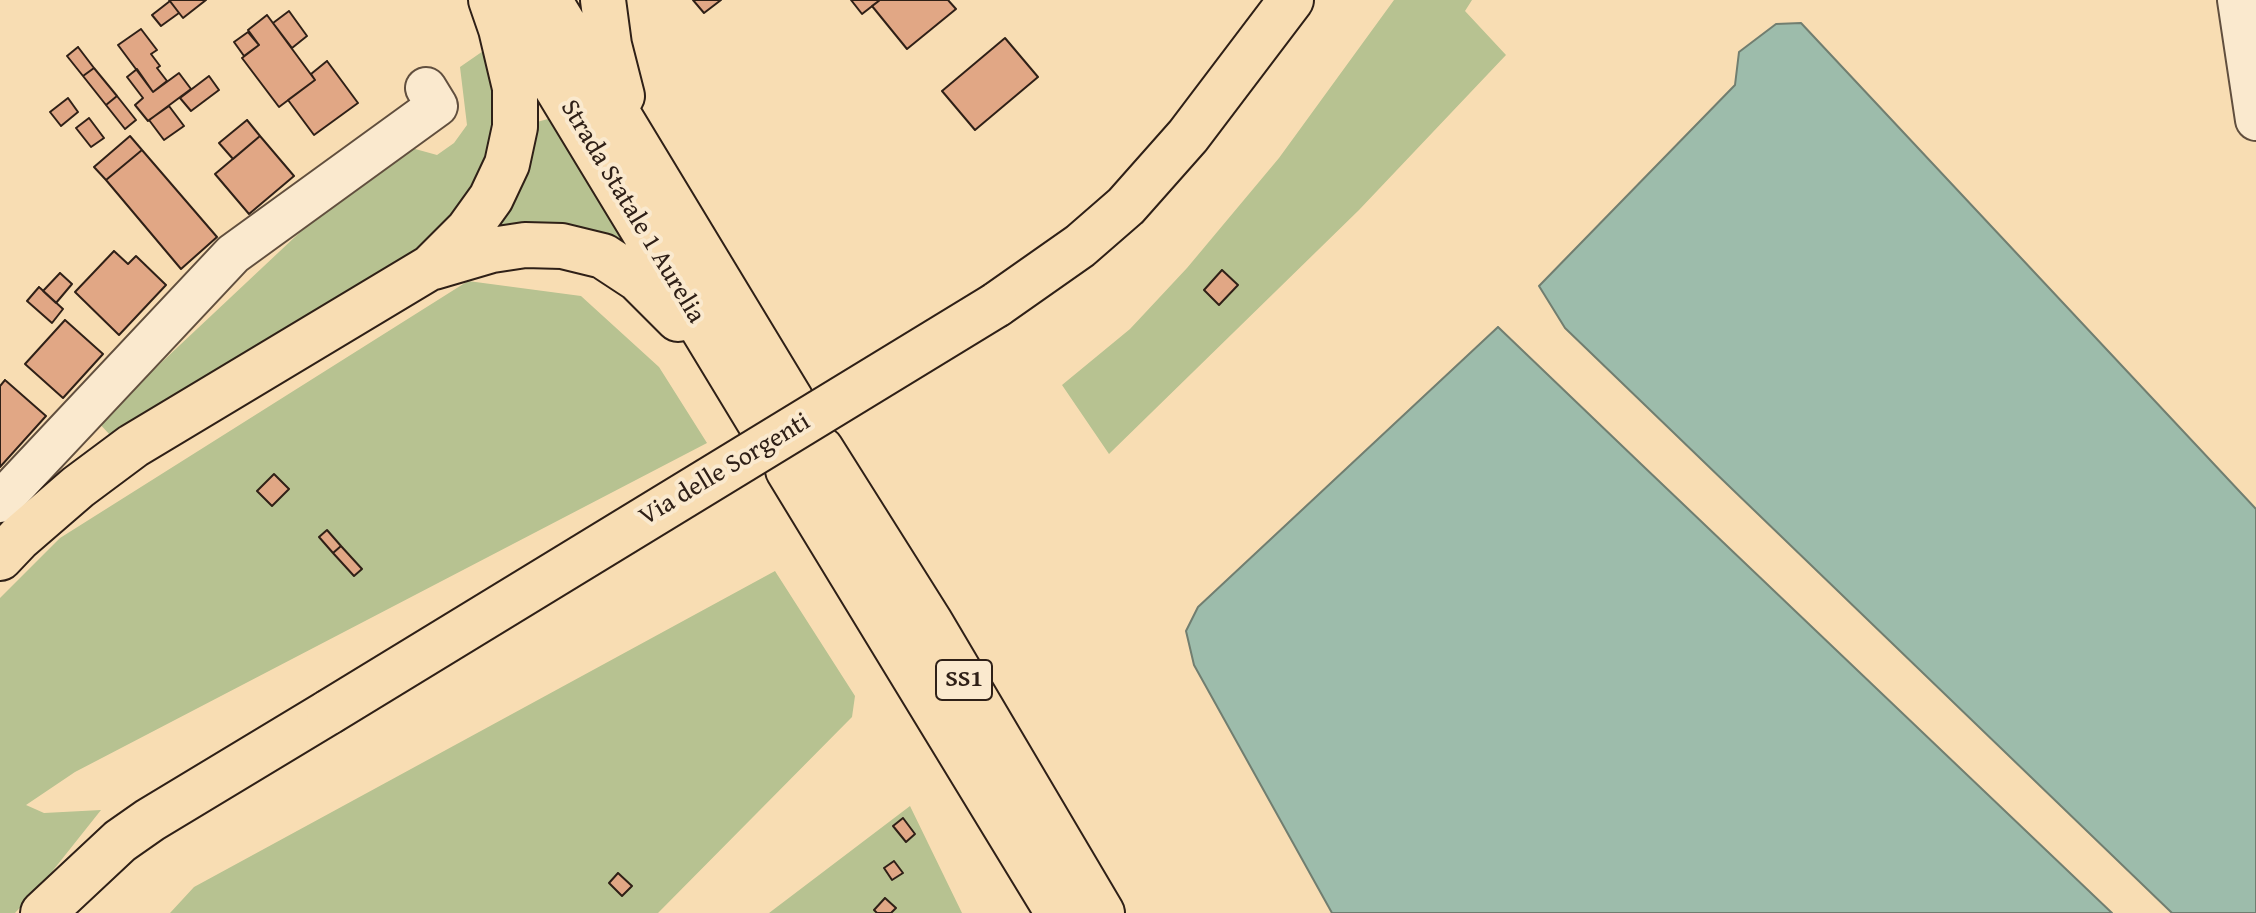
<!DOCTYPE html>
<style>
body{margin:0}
canvas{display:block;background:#f8ddb3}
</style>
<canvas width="2256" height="913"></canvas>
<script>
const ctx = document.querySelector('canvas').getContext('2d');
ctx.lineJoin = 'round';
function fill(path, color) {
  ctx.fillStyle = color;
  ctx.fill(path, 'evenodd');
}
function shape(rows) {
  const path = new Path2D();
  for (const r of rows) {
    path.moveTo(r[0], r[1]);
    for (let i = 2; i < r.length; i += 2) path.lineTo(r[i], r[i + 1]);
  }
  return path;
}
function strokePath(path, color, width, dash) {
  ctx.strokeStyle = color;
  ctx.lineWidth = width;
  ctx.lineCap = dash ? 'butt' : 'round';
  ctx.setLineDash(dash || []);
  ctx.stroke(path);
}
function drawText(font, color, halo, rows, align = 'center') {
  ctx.font = font + ' "Gentium Book Plus",serif';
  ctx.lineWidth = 8;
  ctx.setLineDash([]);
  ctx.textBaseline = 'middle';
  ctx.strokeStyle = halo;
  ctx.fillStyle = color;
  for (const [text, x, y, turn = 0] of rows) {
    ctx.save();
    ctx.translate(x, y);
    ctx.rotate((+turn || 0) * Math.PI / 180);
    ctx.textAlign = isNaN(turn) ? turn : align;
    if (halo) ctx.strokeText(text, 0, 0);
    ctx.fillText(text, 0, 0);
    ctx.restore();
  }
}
const green = shape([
 [1394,0,1472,0,1465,11,1506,55,1359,210,1109,454,1062,385,1130,329,1187,268,1279,158],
 [486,49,496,132,479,194,418,254,123,431,110,435,98,422,313,220,408,147,437,155,454,143,467,125,460,67],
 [548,119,554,122,625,239,627,247,502,232,499,224,533,123],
 [468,281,581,296,659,367,707,443,75,772,26,805,44,813,101,810,43,883,15,913,0,913,0,598,60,538],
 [775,571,855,696,852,717,658,913,170,913,194,887],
 [910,806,962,913,769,913]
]);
const water = shape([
 [1801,23,2256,509,2256,913,2172,913,1565,328,1539,286,1735,85,1739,52,1776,24,1801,23],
 [1498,327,1641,464,2112,913,1332,913,1194,665,1186,631,1198,607,1498,327]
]);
const building = shape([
 [169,0,206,0,183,18,169,0],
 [693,0,721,0,704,13,693,0],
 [851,0,880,0,862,14,851,0],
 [880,0,948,0,956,9,907,49,872,6,880,0],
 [170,1,179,13,161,26,152,15,170,1],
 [289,11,307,36,292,48,273,23,289,11],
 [267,15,315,80,279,107,242,58,259,45,248,30,267,15],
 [141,29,157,50,151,54,160,66,157,68,167,81,153,92,118,45,141,29],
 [248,32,259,45,244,56,234,42,248,32],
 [1005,38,1038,77,975,130,942,91,1005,38],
 [78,47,94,68,83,76,67,56,78,47],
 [327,61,358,103,314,135,288,100,315,80,311,74,327,61],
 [94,68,117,96,106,105,83,76,94,68],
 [137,69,153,92,179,73,191,89,148,121,135,105,143,98,127,77,137,69],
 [209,76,219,90,191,111,180,98,209,76],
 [117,96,136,120,125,129,106,105,117,96],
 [68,98,78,112,61,126,50,112,68,98],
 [169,106,184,126,164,140,149,120,169,106],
 [89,118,104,138,91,147,76,128,89,118],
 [247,120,260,136,233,159,219,143,247,120],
 [130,136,142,150,106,180,94,167,130,136],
 [260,136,294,176,249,214,215,174,260,136],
 [142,150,217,237,181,269,106,180,142,150],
 [114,251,128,264,136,256,166,285,119,335,75,292,114,251],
 [1222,270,1238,285,1219,305,1204,290,1222,270],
 [60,273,72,284,56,303,43,291,60,273],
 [39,287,63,309,52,323,27,301,39,287],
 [65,320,103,354,63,398,25,364,65,320],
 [5,380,46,416,0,467,0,386,5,380],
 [274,474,289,489,272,506,257,491,274,474],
 [327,530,341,546,333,553,319,537,327,530],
 [341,546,362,569,354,576,333,553,341,546],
 [903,818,915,834,906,842,893,826,903,818],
 [894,861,903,873,892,880,884,868,894,861],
 [618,873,632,886,622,896,609,883,618,873],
 [885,898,896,908,891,913,877,913,874,910,885,898]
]);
const minor = shape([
 [2238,0,2256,120],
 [0,502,233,254,437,106,426,88]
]);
const major = shape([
 [996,305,1080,246,1126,206,1188,136,1291,0],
 [43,913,120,841,150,820,329,712]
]);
const highway = shape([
 [549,0,791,400],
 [603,0,609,45,622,96],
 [509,9,760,423],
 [434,267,492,250,525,245,562,246,603,256,638,279,678,319],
 [821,449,930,622,1102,913],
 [788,470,1058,913],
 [0,558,19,538,78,487,133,446,431,267,468,230,491,198,507,164,515,127,515,88,501,29,491,0]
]);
const majorBridge = shape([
 [329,712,996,305]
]);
const shields = [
 [964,680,56]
];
const shieldNames = [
 ["SS1",964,680]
];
const streetNames = [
 ["Strada Statale 1 Aurelia",632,212,59],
 ["Via delle Sorgenti",725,470,-31]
];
fill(green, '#b7c291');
fill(water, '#9dbcab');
strokePath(water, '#717e70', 2);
fill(building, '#e1a785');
strokePath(building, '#2f2017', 2);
strokePath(minor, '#614f3e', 44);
strokePath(major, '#2f2017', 48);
strokePath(highway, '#2f2017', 48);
strokePath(minor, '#fae9ce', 40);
strokePath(major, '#f8ddb3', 44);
strokePath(highway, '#f8ddb3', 44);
strokePath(majorBridge, '#2f2017', 48, []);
strokePath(majorBridge, '#f8ddb3', 44);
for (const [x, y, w] of shields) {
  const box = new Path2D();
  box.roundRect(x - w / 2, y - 20, w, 40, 6);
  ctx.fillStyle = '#fae9ce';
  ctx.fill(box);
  strokePath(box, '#2f2017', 2);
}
drawText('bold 24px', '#2f2017', null, shieldNames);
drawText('26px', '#2f2017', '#fae9ce', streetNames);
</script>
